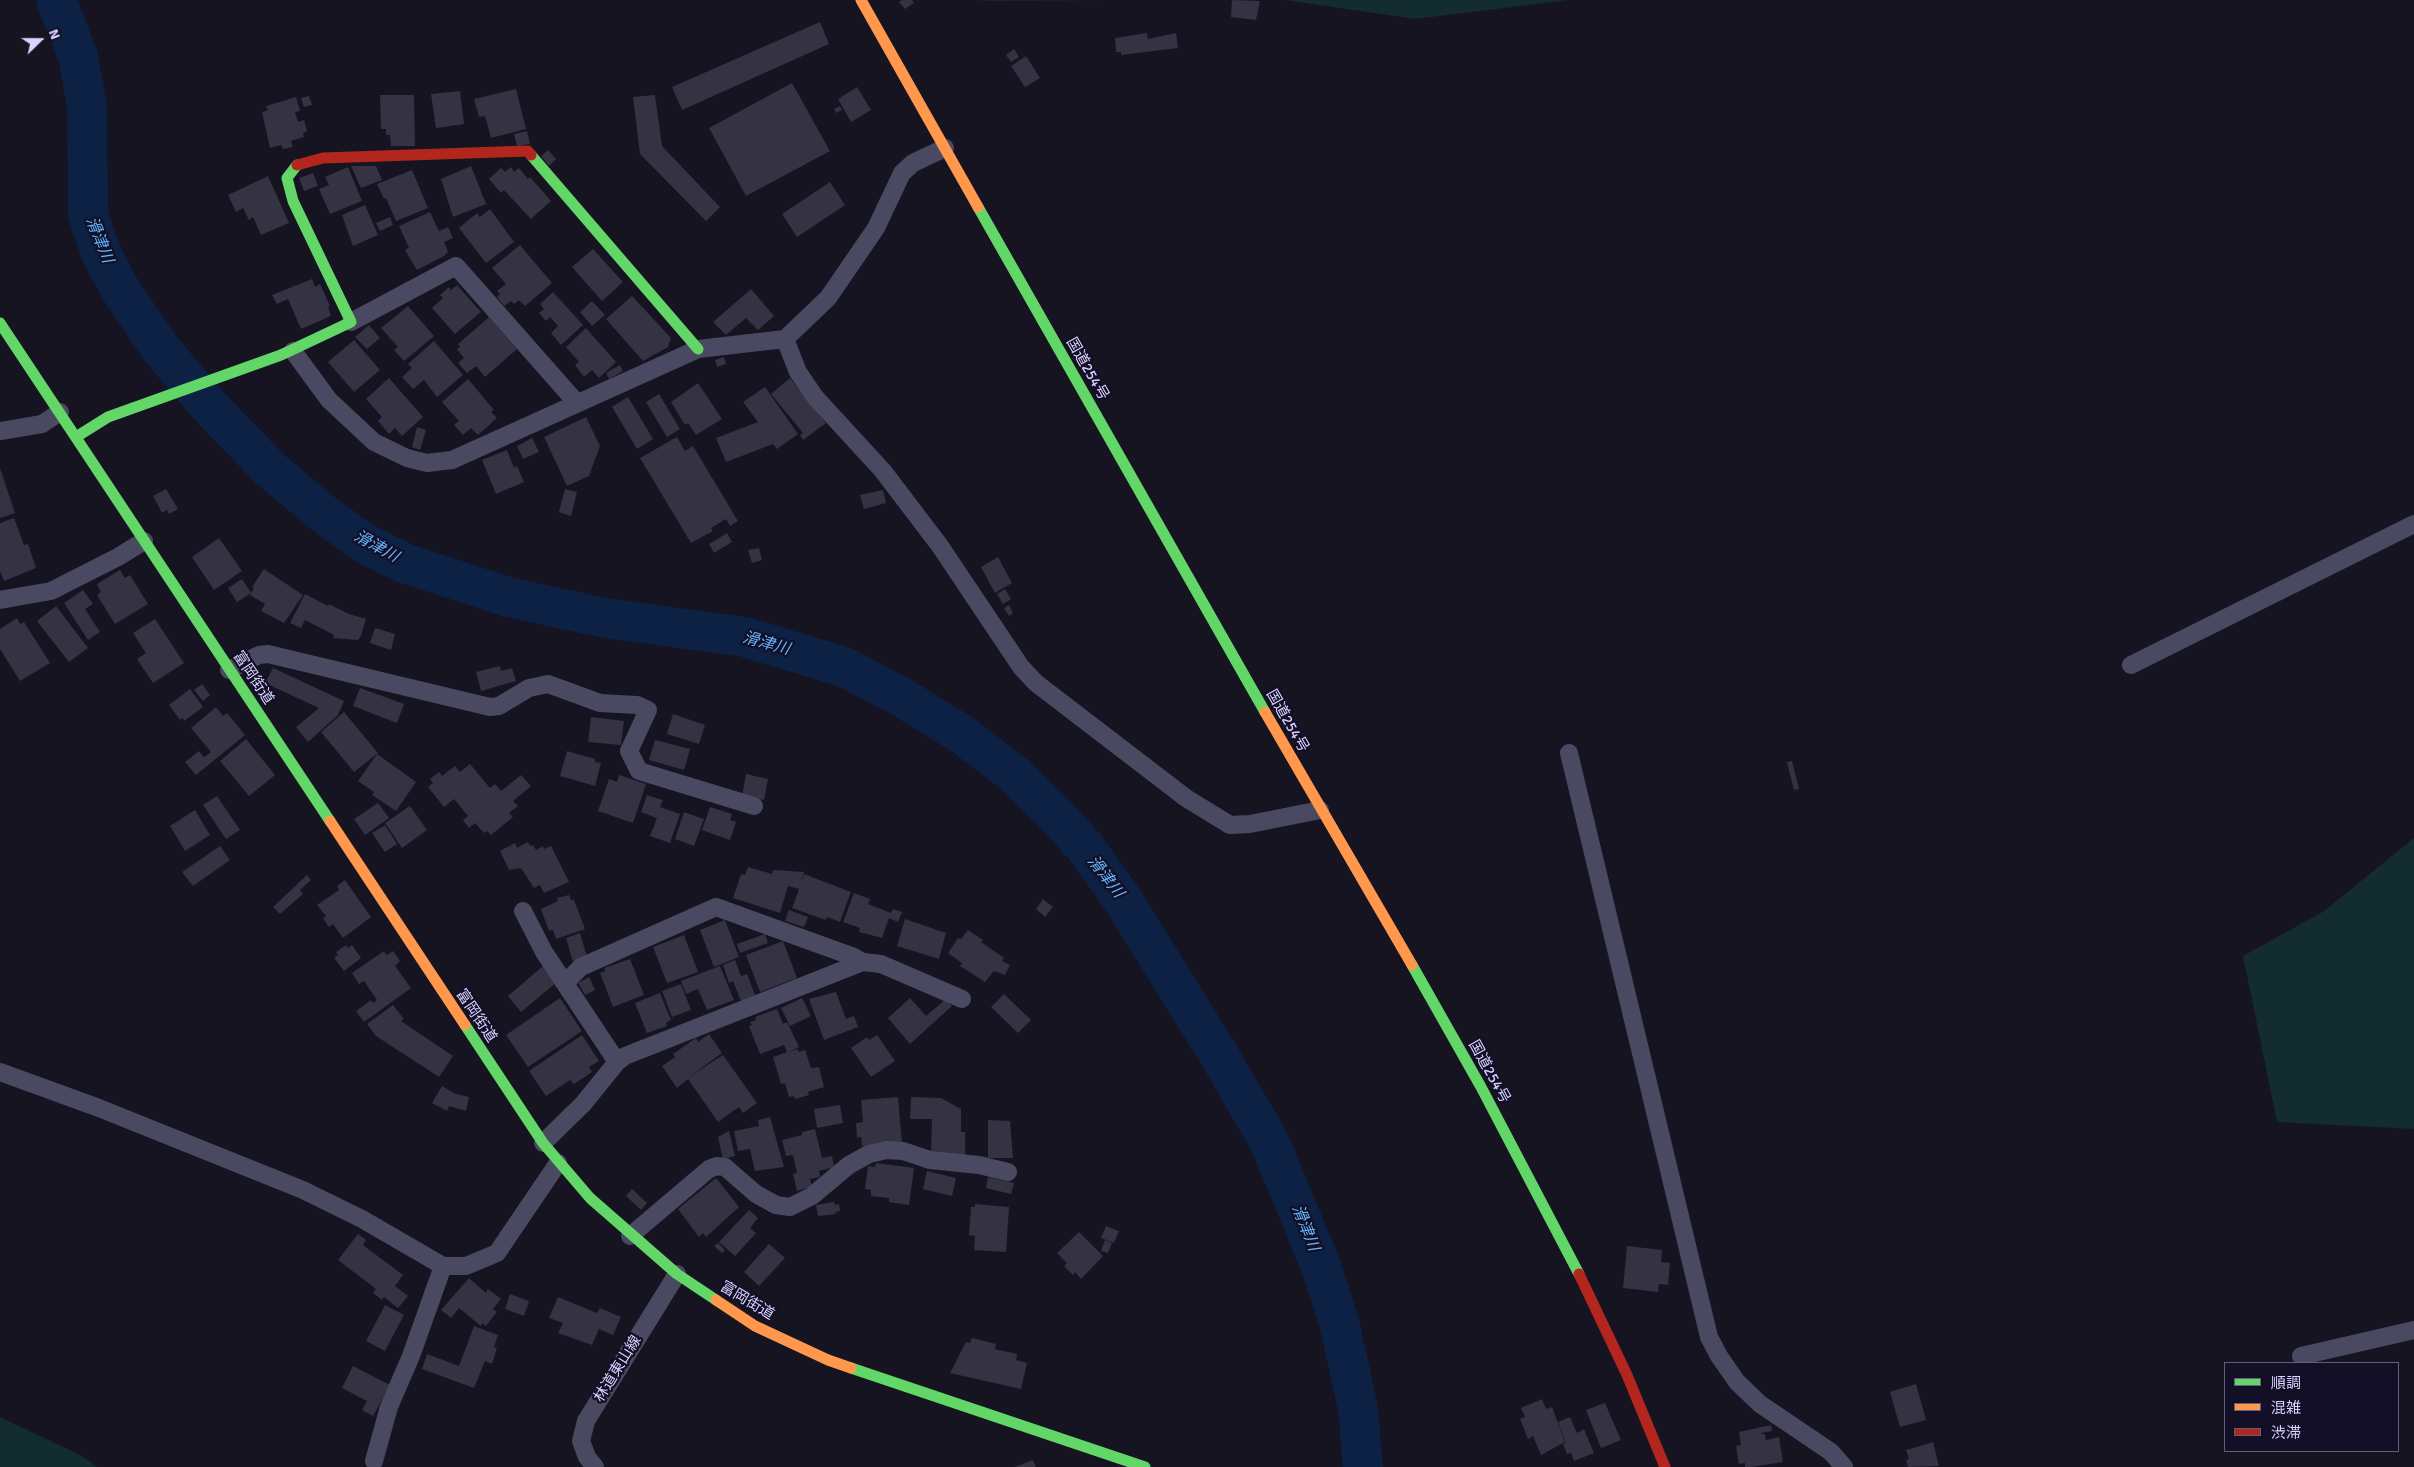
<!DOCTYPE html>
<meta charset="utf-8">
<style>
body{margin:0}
#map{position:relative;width:2414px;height:1467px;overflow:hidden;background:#161421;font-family:Signika,"Noto Sans JP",sans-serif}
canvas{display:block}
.legend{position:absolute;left:2224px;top:1362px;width:175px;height:90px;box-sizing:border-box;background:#130f26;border:1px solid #625e7d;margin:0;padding:6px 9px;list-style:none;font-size:15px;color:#d9d4ff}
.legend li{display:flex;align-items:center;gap:10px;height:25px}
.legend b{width:25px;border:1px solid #625e7d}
.north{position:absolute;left:15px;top:15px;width:50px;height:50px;-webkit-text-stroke:4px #130f26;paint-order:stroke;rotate:68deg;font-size:14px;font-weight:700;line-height:20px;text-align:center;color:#d9d4ff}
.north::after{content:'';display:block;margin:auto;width:18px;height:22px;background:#d9d4ff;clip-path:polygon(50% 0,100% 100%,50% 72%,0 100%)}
</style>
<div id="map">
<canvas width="2414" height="1467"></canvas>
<ul class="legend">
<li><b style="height:6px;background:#63d668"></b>順調</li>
<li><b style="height:6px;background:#ff974d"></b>混雑</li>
<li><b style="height:6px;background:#b3261e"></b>渋滞</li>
</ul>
<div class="north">N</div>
</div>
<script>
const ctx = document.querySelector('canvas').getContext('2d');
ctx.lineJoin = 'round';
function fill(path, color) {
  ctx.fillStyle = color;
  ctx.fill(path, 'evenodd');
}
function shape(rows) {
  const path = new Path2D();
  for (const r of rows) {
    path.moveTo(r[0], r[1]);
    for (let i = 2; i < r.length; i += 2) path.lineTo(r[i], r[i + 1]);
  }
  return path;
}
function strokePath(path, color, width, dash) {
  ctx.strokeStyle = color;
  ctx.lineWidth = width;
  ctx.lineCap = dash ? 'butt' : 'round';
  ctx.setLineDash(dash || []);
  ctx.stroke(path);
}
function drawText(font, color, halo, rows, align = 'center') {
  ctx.font = font + ' Signika,"Noto Sans JP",sans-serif';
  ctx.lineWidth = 4.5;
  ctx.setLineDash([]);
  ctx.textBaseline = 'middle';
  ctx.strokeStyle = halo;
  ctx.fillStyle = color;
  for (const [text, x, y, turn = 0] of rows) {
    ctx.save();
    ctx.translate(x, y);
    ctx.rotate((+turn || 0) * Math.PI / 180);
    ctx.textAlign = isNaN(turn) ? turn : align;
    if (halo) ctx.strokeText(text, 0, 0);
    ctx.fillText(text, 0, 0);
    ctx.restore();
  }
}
const green = shape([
 [973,0,1119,0,993,1],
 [1285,0,1569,0,1415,19],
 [2414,838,2414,1129,2277,1122,2243,956,2324,911],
 [0,1417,82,1456,97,1467,0,1467]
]);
const river = shape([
 [56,0,78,56,87,106,88,214,101,253,120,289,160,348,210,407,270,469,325,515,364,543,404,563,508,597,605,618,745,637,844,667,898,695,963,735,1015,775,1055,814,1084,846,1121,897,1219,1055,1270,1143,1322,1269,1340,1326,1358,1409,1363,1467]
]);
const building = shape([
 [902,0,912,0,914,3,905,9,899,2],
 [1232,0,1260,1,1256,20,1231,17],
 [820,22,829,44,682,110,672,87],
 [1147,33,1148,39,1176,33,1178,48,1121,55,1121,52,1116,52,1115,38],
 [1014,49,1019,57,1011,62,1006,55],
 [1026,56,1040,78,1025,87,1011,66],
 [792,83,830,151,746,196,709,128],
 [857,87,871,110,851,122,838,99],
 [516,89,526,129,491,138,485,116,479,117,474,99],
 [460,91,464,124,436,128,431,94],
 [380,95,414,95,415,146,391,146,390,135,386,135,386,129,381,129],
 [655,95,662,146,720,207,706,221,640,154,633,97],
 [309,96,312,105,304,107,301,98],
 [296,97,300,111,295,112,298,122,304,120,307,131,303,133,304,137,291,141,293,147,283,149,281,145,270,148,262,112,268,110,266,106],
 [840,106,842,110,836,113,834,109],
 [527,131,530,144,517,146,514,134],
 [548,150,556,159,549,166,541,156],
 [351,166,376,166,382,180,361,188],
 [471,166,486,204,453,217,441,179],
 [348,167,362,201,330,214,319,189,329,185,325,177],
 [511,167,514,172,519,168,528,179,530,177,551,201,531,219,504,190,501,193,489,179,501,168,505,172],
 [412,170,428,208,396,221,386,198,384,199,377,184],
 [313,173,318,186,304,191,299,178],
 [268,176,289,223,261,235,253,217,249,220,243,208,236,212,228,195],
 [830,182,845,205,797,237,782,214],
 [365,205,378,235,353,246,342,215],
 [490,209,514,242,486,263,459,228,477,213,480,217],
 [430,212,439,231,448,227,453,238,444,242,448,252,444,256,417,270,405,250,409,248,399,226],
 [390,217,393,225,380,231,376,223],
 [520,245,552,283,525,306,519,300,514,304,511,301,504,306,497,297,500,294,497,291,506,284,492,268],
 [593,249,623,282,602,301,572,267],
 [312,279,315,287,320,284,330,306,328,307,331,316,301,329,288,299,277,304,272,295],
 [457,285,481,312,455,334,432,308,443,298,440,295,449,287,451,290],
 [751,289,774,316,758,330,746,318,726,335,713,322],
 [553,292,583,325,561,345,551,333,558,326,550,317,546,321,539,313,544,309,540,304],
 [632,296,671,338,668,347,643,361,606,319],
 [592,301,605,315,592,326,580,312],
 [408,306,434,336,404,361,394,350,398,347,381,328],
 [489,317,517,349,485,377,476,366,467,373,458,363,464,358,457,349,460,347,458,344],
 [369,325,380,338,367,349,355,337],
 [586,328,616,362,599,378,592,370,584,377,575,365,579,362,566,347],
 [354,340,380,370,354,392,328,362],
 [434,341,463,375,437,397,424,380,413,389,402,377,412,368,408,364],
 [724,357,726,364,717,367,715,360],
 [620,365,623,371,609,379,606,373],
 [389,378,423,417,402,436,395,428,389,434,378,421,382,417,366,399],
 [790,378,826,423,803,440,800,435,803,433,771,394],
 [468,379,494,410,491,412,497,418,478,435,471,428,463,435,454,425,459,421,442,402],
 [698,383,722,419,696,435,688,423,685,425,671,402],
 [765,387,798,434,777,449,773,444,726,462,716,438,758,422,743,402],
 [659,394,680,429,667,437,646,402],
 [628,397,653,439,637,449,612,407],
 [586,417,600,446,589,476,567,486,544,437],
 [417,427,426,430,420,450,412,447],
 [677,437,685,451,693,446,738,521,730,526,726,519,711,528,713,531,691,543,640,458],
 [532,438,539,452,523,459,517,446],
 [507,450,514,468,517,466,524,482,496,494,482,460],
 [0,468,15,513,0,518],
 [166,489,178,509,169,514,167,510,162,513,153,496],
 [565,489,577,492,571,516,559,512],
 [883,490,886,503,864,509,860,495],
 [14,518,24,545,28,544,36,568,4,581,0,571,0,523],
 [727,533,732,542,714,553,709,544],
 [219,538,242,571,214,590,192,557],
 [759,548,762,560,752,563,748,550],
 [998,557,1012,583,995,593,981,567],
 [264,569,303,595,284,623,261,611,265,604,250,595,251,593,237,602,228,588,242,579,251,593,254,588,252,587],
 [120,570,125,578,130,575,148,604,115,624,97,595,101,592,97,584],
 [1005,589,1011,599,1003,604,997,594],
 [83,590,93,604,85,609,100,632,88,640,64,603],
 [305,594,328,606,329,604,349,614,366,619,361,636,358,640,333,638,334,635,305,620,301,628,290,623],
 [1009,605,1013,613,1009,616,1004,608],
 [56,606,88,648,69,662,37,621],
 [17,618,20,624,24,622,50,663,20,681,0,649,0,629],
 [155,619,184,663,153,683,137,659,146,653,133,633],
 [375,628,395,634,391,650,370,643],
 [500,666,501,671,512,668,516,681,481,691,476,672],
 [273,668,344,701,338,715,308,742,296,727,319,708,265,683],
 [202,684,210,695,203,701,194,690],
 [360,688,404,704,397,723,353,706],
 [190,689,203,707,184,721,183,718,180,720,169,705],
 [216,707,223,716,227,713,245,735,196,775,185,762,199,751,204,757,211,752,191,728],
 [344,712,378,753,354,772,321,732],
 [673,714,705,725,699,744,667,734],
 [591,717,624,721,621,745,588,742],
 [246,739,275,775,249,796,220,761],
 [655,740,690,749,684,770,649,760],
 [567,751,595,759,595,762,601,763,595,786,560,776],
 [377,754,416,782,396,811,372,795,374,792,358,781],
 [1792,761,1799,789,1794,790,1787,762],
 [470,764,490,788,495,784,501,791,521,775,531,786,513,801,518,806,509,813,513,817,491,835,487,831,484,833,475,823,469,828,463,820,468,816,454,799,444,807,428,787,433,783,430,779,439,772,442,776,455,766,460,772],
 [746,774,768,779,764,800,742,796],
 [619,775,646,784,633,823,598,811,609,779,617,782],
 [647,795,663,800,660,807,680,814,670,843,650,836,657,818,641,812],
 [217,796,240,830,226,839,203,805],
 [378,803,389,818,365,835,354,819],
 [410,806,427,830,402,848,385,823],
 [710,807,732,814,730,820,736,822,730,840,702,830],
 [195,810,210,835,185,851,170,826],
 [684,812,704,819,694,846,675,839],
 [385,825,397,844,385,852,372,833],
 [528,842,530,846,533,845,536,850,543,846,544,849,551,846,569,882,544,893,540,885,534,888,521,868,509,870,500,851,515,843,517,848],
 [220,846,230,860,193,886,182,872],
 [748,867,772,874,773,870,804,872,800,884,804,874,851,892,840,922,827,917,826,920,792,908,799,889,788,886,780,913,733,898,741,874,745,875],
 [307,875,311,880,300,890,303,894,280,914,273,907],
 [345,880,371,917,343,938,333,924,329,927,323,918,326,916,317,905,339,890,337,886],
 [854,893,870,899,868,904,891,913,893,909,902,912,898,922,889,918,882,938,859,932,860,928,843,922],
 [569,895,571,900,574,900,585,929,556,939,553,930,549,931,541,909,558,901,557,898],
 [1043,899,1053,907,1045,917,1036,909],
 [789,910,808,917,804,927,785,921],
 [905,919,946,933,939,959,897,946],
 [725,920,739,957,714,967,700,930],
 [968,930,983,940,981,942,1004,958,1002,961,1010,965,1005,975,994,971,985,982,960,966,962,963,948,953,958,938,961,939],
 [580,933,587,957,573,962,566,938],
 [765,934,768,943,740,953,737,944],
 [684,935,698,972,667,983,653,947],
 [783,941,797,978,760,992,746,955],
 [346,945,348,948,352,945,361,958,344,971,334,958,338,955,336,952],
 [384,951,387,955,393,951,400,961,395,966,411,988,364,1022,356,1011,371,1000,373,1003,377,1000,364,981,359,984,352,973],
 [630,959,644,995,613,1007,600,973,606,971,604,968],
 [735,960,741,976,747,974,755,995,741,1001,733,981,729,983,723,965],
 [543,966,557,982,521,1012,508,996],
 [720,966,734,1000,707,1010,698,989,686,994,681,981],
 [589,977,595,990,585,995,578,983],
 [681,984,691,1010,672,1017,662,991],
 [836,992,846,1019,854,1016,858,1027,824,1040,809,999],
 [660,993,671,1020,666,1023,667,1026,647,1033,635,1003],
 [1004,994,1031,1020,1018,1033,991,1007],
 [560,998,582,1031,528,1067,506,1035],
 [802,998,811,1016,790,1026,781,1008],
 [910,998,926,1016,946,999,952,1006,910,1044,888,1018],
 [393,1005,404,1019,401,1021,453,1056,439,1077,376,1036,367,1024],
 [777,1009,783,1024,787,1022,799,1047,789,1052,798,1049,799,1052,805,1050,811,1068,819,1067,824,1087,808,1092,809,1095,795,1099,794,1096,789,1097,785,1083,781,1084,773,1057,787,1052,784,1045,760,1054,749,1026,752,1025,750,1022,756,1020,755,1017],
 [709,1034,722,1053,689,1077,723,1055,757,1103,743,1113,739,1107,718,1122,688,1079,677,1088,662,1066,675,1057,673,1054,696,1038,698,1042],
 [582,1035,599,1061,589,1067,592,1072,574,1084,570,1080,546,1096,529,1071],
 [877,1035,895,1061,871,1077,851,1048,867,1037,869,1040],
 [442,1086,456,1094,469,1097,466,1111,449,1106,447,1111,432,1103],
 [898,1097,902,1143,862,1146,861,1137,857,1138,856,1123,863,1122,861,1100],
 [911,1097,941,1098,961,1109,961,1132,965,1132,965,1157,931,1153,932,1119,910,1119],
 [840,1105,843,1123,817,1128,814,1109],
 [770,1117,784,1167,755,1171,750,1149,738,1151,734,1131,759,1126,758,1120],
 [988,1120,1010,1121,1013,1158,988,1158],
 [815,1129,822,1158,832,1156,834,1167,819,1171,820,1177,810,1179,812,1187,797,1191,793,1174,797,1173,793,1155,786,1156,782,1140,802,1135,802,1132],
 [729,1131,735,1156,723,1159,718,1137],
 [876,1163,914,1168,909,1205,889,1202,889,1198,871,1196,871,1190,865,1189,868,1166,875,1167],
 [927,1171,956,1178,952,1196,923,1189],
 [988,1177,1014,1183,1011,1194,986,1188],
 [716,1178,739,1207,706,1237,703,1233,699,1237,678,1209],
 [632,1189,647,1203,641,1210,626,1196],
 [834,1202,835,1205,839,1204,840,1211,835,1212,836,1214,818,1216,816,1205],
 [975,1204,1009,1207,1006,1252,974,1250,975,1236,969,1235,971,1207,975,1207],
 [749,1210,758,1218,750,1228,756,1233,735,1256,719,1242],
 [1106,1226,1119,1231,1114,1243,1101,1238],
 [1079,1232,1103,1256,1081,1279,1075,1272,1073,1275,1064,1266,1067,1263,1057,1253],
 [358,1234,366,1240,363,1245,403,1275,395,1286,408,1296,398,1308,384,1297,382,1300,373,1293,376,1289,338,1260],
 [1105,1240,1112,1243,1108,1253,1101,1251],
 [718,1243,725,1250,722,1253,714,1246],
 [769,1244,785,1258,759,1286,744,1272],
 [1627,1246,1662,1250,1661,1262,1670,1263,1668,1285,1659,1284,1658,1292,1623,1288],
 [469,1278,486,1293,488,1289,501,1299,493,1309,497,1312,486,1326,482,1323,481,1326,459,1308,451,1318,441,1310],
 [510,1294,529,1301,524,1316,505,1309],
 [558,1297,597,1313,600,1308,621,1317,613,1335,599,1329,592,1345,558,1333,563,1323,549,1318],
 [385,1305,404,1315,385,1351,366,1341],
 [474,1326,498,1335,494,1347,497,1348,492,1364,485,1361,474,1388,422,1369,427,1354,459,1366],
 [972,1338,996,1344,995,1349,1017,1354,1016,1360,1027,1363,1021,1389,950,1373,966,1342,970,1343],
 [353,1366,390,1385,373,1416,362,1410,367,1401,342,1388],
 [1916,1384,1926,1420,1900,1427,1890,1392],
 [1542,1399,1546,1409,1552,1407,1565,1442,1541,1455,1533,1436,1528,1439,1520,1419,1525,1417,1521,1408],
 [1605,1403,1621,1440,1601,1448,1586,1410],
 [1570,1417,1577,1433,1584,1429,1594,1453,1574,1461,1571,1453,1567,1454,1563,1444,1566,1443,1558,1422],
 [1771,1425,1772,1431,1761,1433,1762,1434,1765,1434,1766,1440,1779,1437,1783,1462,1751,1467,1745,1467,1745,1463,1739,1464,1736,1446,1741,1445,1739,1432],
 [1933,1442,1939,1466,1908,1467,1906,1460,1909,1459,1906,1450],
 [1033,1460,1036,1467,1015,1467]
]);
const street = shape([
 [351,322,456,266,576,402],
 [785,339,798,372,815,397,883,471,940,546,1021,667,1036,683,1186,798,1230,825,1250,824,1320,810],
 [293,351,329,400,374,442,407,458,427,463,452,460,698,349,785,339,828,298,876,228,902,173,913,163,945,148],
 [0,431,42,424,60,412],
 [0,600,51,591,118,557,144,541],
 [2131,665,2414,524],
 [229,670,259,655,268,654,490,707,499,706,529,688,548,684,600,703,637,705,648,710,629,751,639,771,754,806],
 [1569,753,1709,1337,1719,1356,1737,1382,1760,1404,1831,1452,1844,1467],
 [523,911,544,952,617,1062],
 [566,982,581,967,716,907,854,957,863,962],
 [0,1072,99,1108,303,1190,362,1219,443,1266,466,1266,497,1253,558,1163],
 [543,1143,583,1104,617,1062,625,1056,863,962,881,964,962,999],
 [630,1236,709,1169,717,1166,725,1167,756,1194,776,1205,790,1207,812,1196,849,1165,869,1154,887,1150,903,1151,930,1160,979,1165,1008,1172],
 [2301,1356,2414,1330],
 [374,1461,389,1407,411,1356,443,1266],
 [595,1467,587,1457,581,1441,586,1421,677,1274]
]);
const fast = shape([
 [531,155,698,349],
 [978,207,1265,712],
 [0,323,330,821],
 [76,437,108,417,281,355,351,322,293,201,287,178,297,165],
 [1412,965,1481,1087,1579,1274],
 [465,1025,543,1143,590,1198,677,1274,716,1300],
 [851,1368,1145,1467]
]);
const slow = shape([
 [861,0,978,207],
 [1265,712,1412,965],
 [330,821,465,1025],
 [716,1300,755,1326,828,1360,851,1368]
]);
const jam = shape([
 [297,165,323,158,528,151,531,155],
 [1579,1274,1627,1375,1665,1467]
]);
const streetNames = [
 ["国道254号",1087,369,60],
 ["富岡街道",253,678,56],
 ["国道254号",1287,721,60],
 ["富岡街道",476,1016,56],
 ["国道254号",1489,1072,61],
 ["富岡街道",747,1301,31],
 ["林道東山線",618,1369,-58]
];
const waterNames = [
 ["滑津川",99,240,68],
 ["滑津川",376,547,29],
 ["滑津川",766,644,15],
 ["滑津川",1105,877,52],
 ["滑津川",1305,1228,68]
];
fill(green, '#132c2d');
strokePath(river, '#0d2144', 40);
fill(building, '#343243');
strokePath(street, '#4a4962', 18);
strokePath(fast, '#63d668', 11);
strokePath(slow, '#ff974d', 11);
strokePath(jam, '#b3261e', 11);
drawText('15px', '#d9d4ff', '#130f26', streetNames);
drawText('italic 16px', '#62b6ff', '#130f26', waterNames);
</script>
